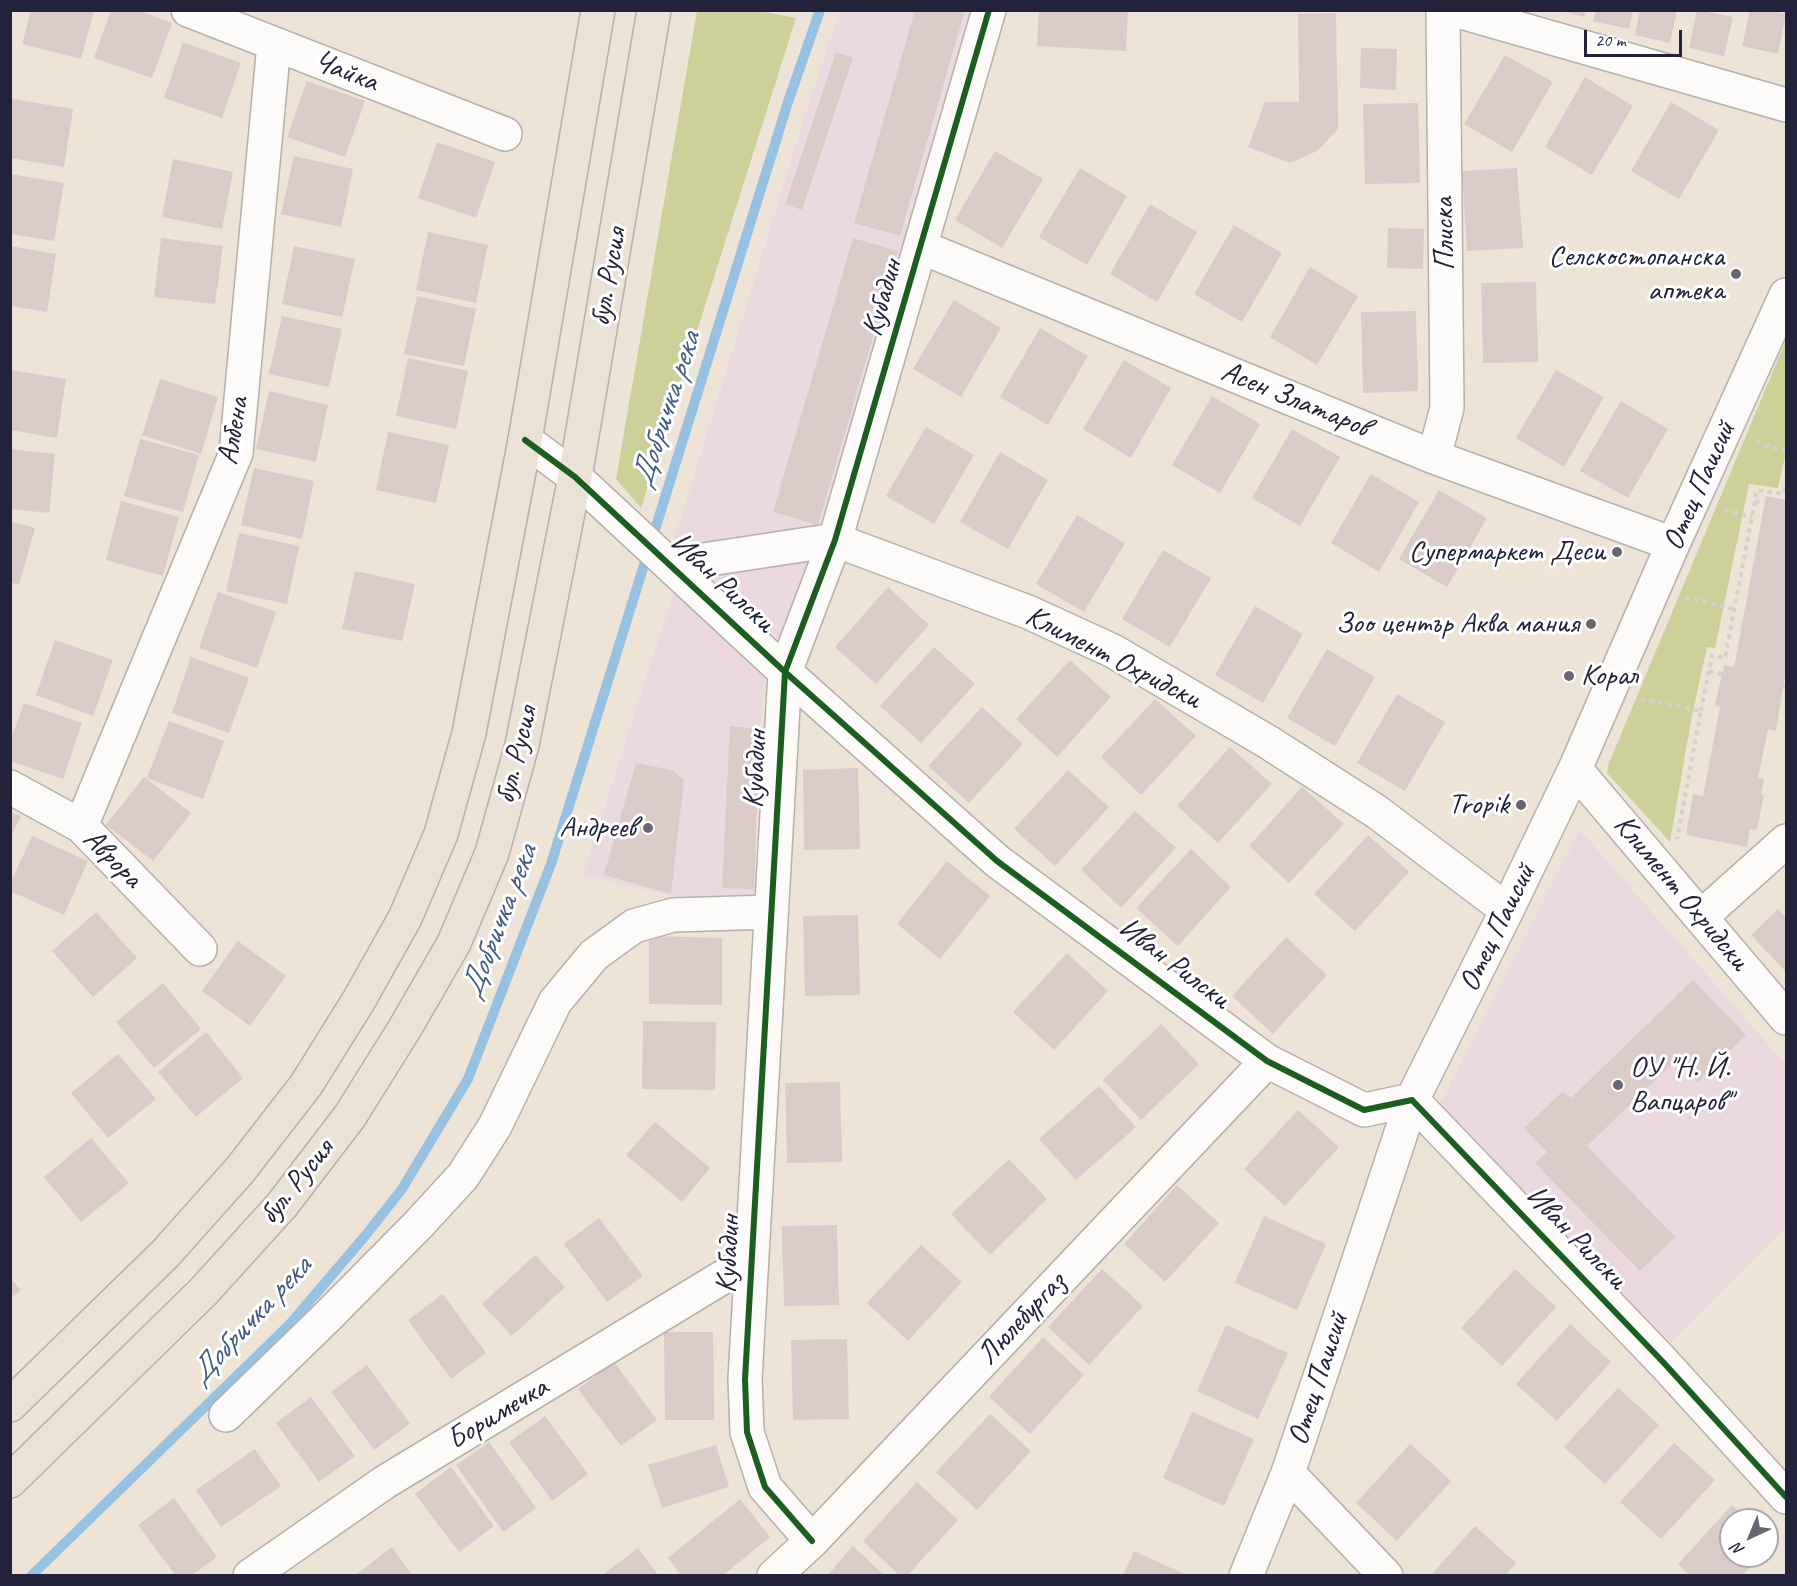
<!DOCTYPE html>
<meta charset="utf-8">
<style>
body{margin:0}
#map{position:relative;width:1797px;height:1586px;overflow:hidden;background:#ede3d6;font-family:Caveat,sans-serif}
canvas{display:block}
.frame{position:absolute;inset:0;border:12px solid #22223b;pointer-events:none}
.north{position:absolute;left:1719px;top:1508px;width:60px;height:60px;box-sizing:border-box;background:#fff;border:2px solid #a7a7b1;border-radius:50%;rotate:224deg;font-size:16px;font-weight:700;line-height:24px;text-align:center;color:#22223b}
.north::after{content:'';display:block;margin:auto;width:21px;height:27px;background:#696671;clip-path:polygon(50% 0,100% 100%,50% 72%,0 100%)}
.scale{position:absolute;left:1584px;top:30px;width:98px;height:27px;box-sizing:border-box;border:3px solid #22223b;border-top:0;padding-left:8px;font-size:18px;line-height:21px;white-space:nowrap;color:#22223b;-webkit-text-stroke:4px #fff;paint-order:stroke}
</style>
<div id="map">
<canvas width="1797" height="1586"></canvas>
<div class="frame"></div>
<div class="north">N</div>
<div class="scale">20 m</div>
</div>
<script>
const ctx = document.querySelector('canvas').getContext('2d');
ctx.lineJoin = 'round';
function fill(path, color) {
  ctx.fillStyle = color;
  ctx.fill(path, 'evenodd');
}
function shape(rows) {
  const path = new Path2D();
  for (const r of rows) {
    path.moveTo(r[0], r[1]);
    for (let i = 2; i < r.length; i += 2) path.lineTo(r[i], r[i + 1]);
  }
  return path;
}
function strokePath(path, color, width, dash) {
  ctx.strokeStyle = color;
  ctx.lineWidth = width;
  ctx.lineCap = dash ? 'butt' : 'round';
  ctx.setLineDash(dash || []);
  ctx.stroke(path);
}
function drawText(font, color, halo, rows, align = 'center') {
  ctx.font = font + ' Caveat,sans-serif';
  ctx.lineWidth = 6;
  ctx.setLineDash([]);
  ctx.textBaseline = 'middle';
  ctx.strokeStyle = halo;
  ctx.fillStyle = color;
  for (const [text, x, y, turn = 0] of rows) {
    ctx.save();
    ctx.translate(x, y);
    ctx.rotate((+turn || 0) * Math.PI / 180);
    ctx.textAlign = isNaN(turn) ? turn : align;
    if (halo) ctx.strokeText(text, 0, 0);
    ctx.fillText(text, 0, 0);
    ctx.restore();
  }
}
const built = shape([
 [840,11,976,11,823,535,782,642,673,544,807,109],
 [674,592,765,678,760,729,754,889,756,899,680,898,583,874],
 [1580,830,1786,1065,1786,1227,1671,1343,1439,1105]
]);
const green = shape([
 [697,11,760,11,796,18,641,508,616,479],
 [1786,340,1786,452,1778,488,1749,484,1715,648,1707,647,1692,715,1670,842,1607,773,1609,763]
]);
const stream = shape([
 [31,1576,290,1324,365,1236,402,1189,468,1079,551,864,788,102,820,10]
]);
const building = shape([
 [31,10,94,10,81,59,22,44],
 [111,10,137,10,172,23,152,78,94,58],
 [915,10,965,10,900,236,854,223],
 [1039,10,1128,10,1126,51,1037,46],
 [1558,10,1586,10,1584,17],
 [1596,10,1633,10,1629,29,1593,21],
 [1640,10,1677,10,1670,43,1635,35],
 [1697,10,1733,17,1724,56,1689,48],
 [1750,10,1771,10,1786,14,1778,54,1742,46],
 [1336,13,1338,129,1317,151,1290,163,1248,147,1265,102,1299,102,1298,14],
 [183,42,241,63,222,118,164,98],
 [1361,48,1397,49,1396,90,1360,88],
 [836,52,853,58,802,210,785,204],
 [1505,55,1553,82,1512,152,1464,124],
 [1585,77,1633,106,1592,175,1545,147],
 [307,81,365,101,345,157,287,137],
 [12,99,73,109,64,167,10,158],
 [1671,102,1719,130,1679,199,1631,171],
 [1418,103,1420,183,1365,184,1363,104],
 [437,142,495,162,476,218,418,198],
 [995,151,1043,179,1002,248,955,220],
 [294,156,353,169,341,227,281,214],
 [173,159,233,172,222,229,162,217],
 [1080,168,1127,196,1087,265,1039,237],
 [1517,168,1523,248,1467,251,1462,171],
 [10,174,64,183,54,241,10,234],
 [1150,204,1197,232,1157,302,1110,274],
 [1234,225,1282,253,1242,322,1194,294],
 [1388,228,1424,229,1423,269,1387,268],
 [428,232,488,245,476,303,416,290],
 [161,238,223,246,215,304,154,297],
 [853,238,898,251,818,525,773,512],
 [10,246,56,254,47,312,10,306],
 [294,246,355,259,342,317,282,304],
 [1310,267,1358,296,1317,365,1270,337],
 [1536,282,1538,362,1483,363,1481,283],
 [417,296,476,309,464,366,404,354],
 [954,300,1001,328,961,397,913,369],
 [1416,311,1418,391,1363,393,1361,312],
 [282,316,342,329,329,387,269,374],
 [1040,328,1088,356,1048,425,1000,397],
 [408,358,468,371,456,429,396,416],
 [1124,360,1171,388,1131,458,1083,429],
 [10,370,66,379,57,438,10,430],
 [1556,370,1604,397,1564,467,1516,438],
 [160,379,218,397,201,454,142,435],
 [269,391,328,405,316,462,256,449],
 [1212,396,1260,424,1220,493,1172,465],
 [1621,401,1668,429,1628,498,1580,471],
 [926,427,974,455,934,524,886,496],
 [1292,429,1340,457,1300,526,1252,498],
 [388,432,449,445,436,503,376,490],
 [140,439,199,455,183,512,124,496],
 [10,449,55,454,49,513,10,509],
 [1000,452,1048,480,1008,549,960,522],
 [254,468,314,481,302,539,241,525],
 [1371,474,1419,502,1379,572,1331,543],
 [1439,490,1487,518,1447,587,1399,559],
 [1766,496,1786,500,1786,669,1776,731,1768,729,1758,778,1764,779,1761,795,1764,795,1757,830,1750,829,1747,847,1686,835,1693,794,1703,796,1720,707,1715,705,1724,665,1734,667],
 [121,501,179,517,163,576,106,560],
 [1077,515,1125,543,1084,612,1036,584],
 [10,521,35,528,19,585,10,582],
 [239,533,299,546,287,604,226,591],
 [1163,550,1211,578,1170,647,1122,619],
 [355,571,415,584,402,641,342,629],
 [888,587,929,625,876,684,835,647],
 [218,592,276,612,257,668,199,648],
 [1255,606,1303,634,1263,703,1215,675],
 [55,640,113,660,93,716,36,695],
 [934,647,975,684,921,743,880,706],
 [1327,649,1375,677,1335,746,1287,718],
 [191,657,249,678,229,733,172,713],
 [1070,660,1111,697,1057,757,1016,719],
 [1397,694,1445,722,1405,791,1357,763],
 [1155,699,1196,736,1141,795,1101,757],
 [24,703,82,723,63,779,10,761,10,742],
 [982,707,1023,744,969,803,928,766],
 [169,721,224,741,203,799,147,778],
 [730,726,760,729,754,889,722,888],
 [1230,747,1272,784,1218,843,1177,806],
 [636,763,672,770,684,780,671,894,604,875],
 [858,768,860,849,804,850,803,770],
 [1068,770,1109,807,1055,866,1014,829],
 [144,777,191,813,153,861,106,825],
 [1302,787,1344,824,1289,883,1249,846],
 [1135,811,1176,848,1121,908,1081,870],
 [10,812,21,816,10,839],
 [1368,835,1409,872,1355,931,1314,894],
 [32,836,88,861,64,915,10,891,10,884],
 [1191,849,1231,887,1178,946,1136,908],
 [947,861,990,896,940,959,897,924],
 [1778,909,1786,918,1786,972,1751,935],
 [96,912,137,958,93,997,52,951],
 [858,915,860,995,805,996,803,916],
 [649,936,722,938,722,1005,649,1004],
 [1286,937,1327,975,1273,1034,1232,996],
 [238,941,286,976,250,1026,202,991],
 [1067,953,1108,991,1054,1050,1013,1012],
 [1693,980,1746,1035,1698,1082,1676,1060,1587,1146,1675,1237,1640,1271,1535,1163,1547,1152,1524,1128,1563,1091,1571,1098],
 [163,983,201,1029,154,1068,116,1022],
 [643,1021,716,1022,715,1090,642,1089],
 [1161,1024,1199,1064,1141,1120,1103,1080],
 [206,1032,243,1078,196,1117,158,1072],
 [118,1054,156,1099,108,1138,71,1093],
 [840,1082,842,1162,787,1163,785,1083],
 [1099,1086,1136,1127,1076,1180,1039,1139],
 [1298,1110,1339,1147,1285,1206,1244,1169],
 [655,1122,710,1168,682,1202,626,1155],
 [91,1138,129,1183,81,1222,44,1177],
 [1009,1159,1047,1199,990,1255,951,1214],
 [1177,1185,1219,1223,1165,1282,1124,1244],
 [1264,1216,1326,1244,1297,1310,1235,1283],
 [599,1218,643,1276,607,1302,564,1244],
 [837,1225,839,1305,784,1306,782,1226],
 [921,1245,962,1282,908,1341,867,1303],
 [535,1255,565,1287,512,1336,482,1304],
 [1102,1269,1143,1306,1089,1365,1048,1327],
 [1515,1269,1556,1307,1502,1366,1461,1328],
 [10,1278,21,1290,10,1299],
 [443,1294,486,1353,451,1379,408,1320],
 [1570,1324,1611,1362,1557,1421,1516,1384],
 [1226,1325,1288,1353,1258,1419,1197,1391],
 [664,1332,713,1332,714,1420,665,1420],
 [1043,1337,1084,1375,1030,1434,989,1397],
 [847,1339,849,1419,793,1420,791,1340],
 [614,1362,657,1420,621,1446,578,1389],
 [367,1365,410,1424,374,1450,331,1392],
 [1618,1388,1659,1425,1605,1484,1564,1447],
 [311,1397,355,1456,319,1482,276,1423],
 [1192,1412,1254,1439,1224,1506,1163,1478],
 [990,1414,1031,1451,977,1510,936,1472],
 [545,1416,588,1474,552,1501,509,1442],
 [489,1442,536,1508,503,1532,456,1465],
 [1674,1443,1715,1480,1661,1539,1620,1502],
 [1410,1444,1451,1481,1397,1541,1356,1503],
 [716,1445,729,1487,662,1508,648,1465],
 [255,1449,281,1486,221,1527,196,1490],
 [451,1467,494,1526,459,1552,415,1494],
 [917,1482,958,1520,907,1576,900,1576,863,1541],
 [174,1498,217,1557,191,1576,176,1576,138,1525],
 [740,1499,770,1537,722,1576,682,1576,668,1558],
 [1732,1505,1748,1520,1731,1520,1731,1556,1760,1556,1742,1576,1690,1576,1678,1564],
 [1475,1526,1516,1563,1505,1576,1430,1576],
 [853,1546,885,1576,827,1576],
 [392,1547,413,1576,354,1576],
 [638,1548,659,1576,601,1576],
 [1134,1551,1189,1576,1123,1576]
]);
const path = shape([
 [1756,442,1786,451],
 [1755,501,1764,503],
 [1724,510,1752,517],
 [1685,597,1734,609],
 [1709,671,1722,674],
 [1783,687,1786,687],
 [1641,699,1701,711,1677,839],
 [1701,711,1712,655,1725,658,1757,490,1784,494,1786,485]
]);
const minor = shape([
 [188,10,505,134],
 [1454,10,1786,105],
 [921,247,1434,457,1673,544],
 [525,440,575,477,785,672,997,861,1267,1061,1364,1110,1412,1100,1663,1362,1786,1497],
 [1434,457,1447,408,1443,10],
 [670,565,835,540,1028,612,1113,651,1268,742,1377,812,1507,910],
 [1575,769,1786,1018],
 [10,787,81,826,200,949],
 [81,826,236,453,274,44],
 [1701,917,1786,841],
 [226,1415,328,1316,418,1225,463,1176,495,1126,555,1002,594,955,634,926,673,915,771,912],
 [1288,1473,1386,1576],
 [812,1541,765,1487,747,1432,745,1379,785,672,835,540,989,10],
 [250,1576,385,1482,751,1260],
 [774,1576,812,1541,1267,1061],
 [1246,1576,1288,1473,1412,1100,1507,910,1575,769,1673,544,1786,295]
]);
const major = shape([
 [10,1405,165,1254,240,1170,306,1085,359,1000,405,918,441,834,469,733,525,440,598,10],
 [10,1481,204,1291,282,1205,350,1116,405,1028,454,943,492,853,522,745,575,477,654,10]
]);
const cycleway = shape([
 [525,440,575,477,785,672,997,861,1267,1061,1364,1110,1412,1100,1663,1362,1786,1497],
 [812,1541,765,1487,747,1432,745,1379,785,672,835,540,989,10]
]);
const markers = [
 [1736,274,6,"#696671"],
 [1617,552,6,"#696671"],
 [1591,624,6,"#696671"],
 [1569,676,6,"#696671"],
 [1521,805,6,"#696671"],
 [648,828,6,"#696671"],
 [1618,1085,6,"#696671"]
];
const streetNames = [
 ["Чайка",346,72,21],
 ["Плиска",1445,234,-91],
 ["бул. Русия",609,277,-80],
 ["Кубадин",883,298,-74],
 ["Асен Златаров",1295,400,22],
 ["Албена",234,431,-80],
 ["Отец Паисий",1700,486,-66],
 ["Иван Рилски",722,583,43],
 ["Климент Охридски",1113,658,27],
 ["бул. Русия",517,755,-76],
 ["Кубадин",756,769,-87],
 ["Аврора",112,859,45],
 ["Климент Охридски",1681,893,50],
 ["Отец Паисий",1498,928,-64],
 ["Иван Рилски",1174,964,37],
 ["бул. Русия",297,1182,-51],
 ["Иван Рилски",1576,1238,46],
 ["Кубадин",729,1254,-87],
 ["Люлебургаз",1022,1319,-47],
 ["Отец Паисий",1319,1379,-72],
 ["Боримечка",498,1414,-31]
];
const poiNames = [
 ["Селскостопанска",1724,257],
 ["аптека",1724,291],
 ["Супермаркет Деси",1605,552],
 ["Зоо център Аква мания",1579,624],
 ["Корал",1581,676,"left"],
 ["Tropik",1509,805],
 ["Андреев",636,828],
 ["ОУ \"Н. Й.",1630,1068,"left"],
 ["Вапцаров\"",1630,1102,"left"]
];
const waterNames = [
 ["Добричка река",667,410,-72],
 ["Добричка река",500,922,-69],
 ["Добричка река",251,1321,-47]
];
fill(built, '#ecd9e0');
fill(green, '#cdd199');
strokePath(stream, '#97c1e1', 10);
fill(building, '#dacbc9');
strokePath(minor, '#b6b0aa', 36);
strokePath(major, '#b6b0aa', 36);
strokePath(path, '#d4d1d0', 4, [4.5, 4.5]);
strokePath(minor, '#fcfbf9', 33);
strokePath(major, '#ebe2d7', 33);
strokePath(cycleway, '#1b5e20', 6);
for (const [x, y, r, color] of markers) {
  const dot = new Path2D();
  dot.arc(x, y, r, 0, 2 * Math.PI);
  ctx.fillStyle = color;
  ctx.fill(dot);
  strokePath(dot, '#fff', 2);
}
drawText('30px', '#22223b', '#fff', streetNames);
drawText('30px', '#22223b', '#fff', poiNames, 'right');
drawText('italic 32px', '#425c7f', '#fff', waterNames);
</script>
